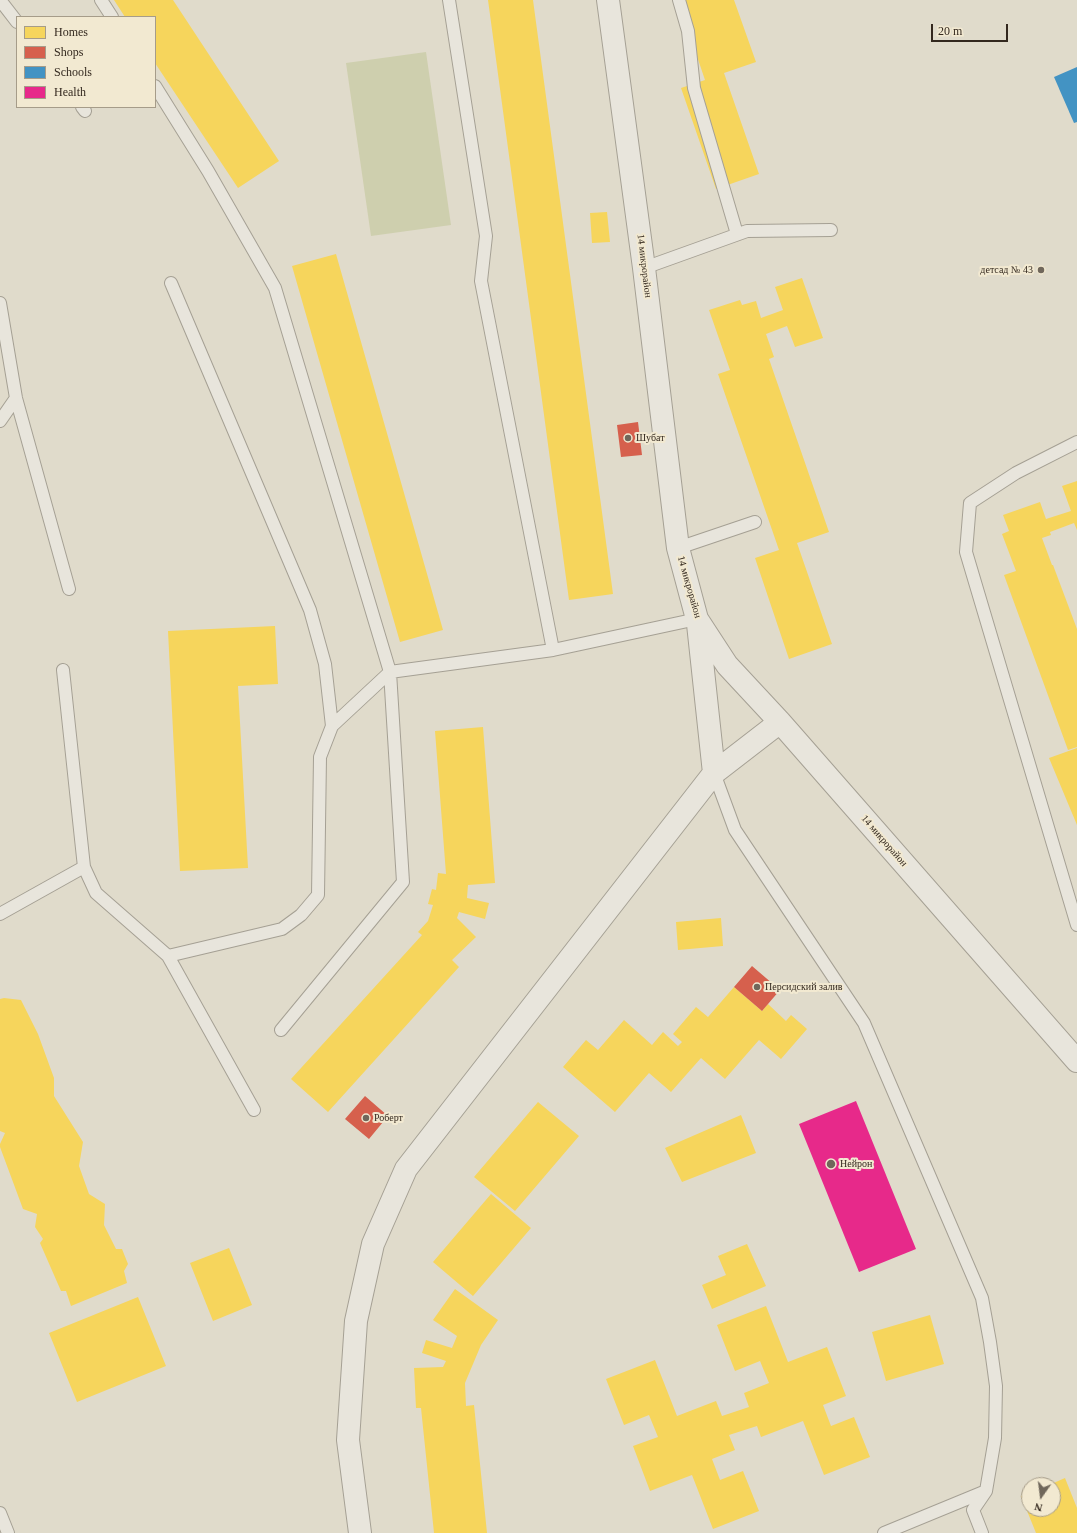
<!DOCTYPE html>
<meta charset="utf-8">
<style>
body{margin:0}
#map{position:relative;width:1077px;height:1533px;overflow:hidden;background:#e0dbcb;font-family:"Times New Roman",serif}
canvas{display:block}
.legend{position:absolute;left:16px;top:16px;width:140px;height:92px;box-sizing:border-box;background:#f2e9d1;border:1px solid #a69c89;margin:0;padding:5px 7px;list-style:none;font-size:12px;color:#33281e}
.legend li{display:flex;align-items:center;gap:8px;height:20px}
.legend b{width:20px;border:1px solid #a69c89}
.north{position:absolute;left:1021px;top:1477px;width:40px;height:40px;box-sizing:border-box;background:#f2e9d1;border:1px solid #a69c89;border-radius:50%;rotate:194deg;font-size:11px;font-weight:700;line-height:16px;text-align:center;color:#33281e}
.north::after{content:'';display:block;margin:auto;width:14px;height:18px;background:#70675b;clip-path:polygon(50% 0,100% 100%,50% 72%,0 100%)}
.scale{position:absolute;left:931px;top:24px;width:77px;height:18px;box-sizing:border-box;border:2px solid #33281e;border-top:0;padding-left:5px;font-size:12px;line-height:14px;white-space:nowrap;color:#33281e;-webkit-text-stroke:3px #f2e9d1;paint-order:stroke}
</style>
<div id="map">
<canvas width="1077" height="1533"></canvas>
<ul class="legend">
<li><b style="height:11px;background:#f6d55c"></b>Homes</li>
<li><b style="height:11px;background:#d6604d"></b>Shops</li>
<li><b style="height:11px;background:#4393c3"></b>Schools</li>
<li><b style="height:11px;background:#e7298a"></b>Health</li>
</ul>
<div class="north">N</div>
<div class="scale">20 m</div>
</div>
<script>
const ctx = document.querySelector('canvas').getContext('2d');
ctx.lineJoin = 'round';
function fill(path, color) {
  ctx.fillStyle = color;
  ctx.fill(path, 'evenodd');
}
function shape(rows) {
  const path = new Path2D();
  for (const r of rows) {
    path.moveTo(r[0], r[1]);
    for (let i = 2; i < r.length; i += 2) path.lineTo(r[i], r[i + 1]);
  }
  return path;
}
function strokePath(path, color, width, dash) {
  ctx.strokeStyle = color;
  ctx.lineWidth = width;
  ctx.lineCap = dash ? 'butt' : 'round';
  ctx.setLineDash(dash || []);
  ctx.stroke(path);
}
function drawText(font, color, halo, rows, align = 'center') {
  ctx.font = font + ' "Times New Roman",serif';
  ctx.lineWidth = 4;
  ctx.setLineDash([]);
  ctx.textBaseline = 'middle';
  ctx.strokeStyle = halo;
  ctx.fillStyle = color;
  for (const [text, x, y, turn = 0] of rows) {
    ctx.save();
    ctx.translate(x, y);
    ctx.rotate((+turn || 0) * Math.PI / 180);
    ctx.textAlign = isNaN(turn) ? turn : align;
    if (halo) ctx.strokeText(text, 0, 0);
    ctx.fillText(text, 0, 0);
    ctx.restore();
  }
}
const green = shape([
 [426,52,451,225,371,236,346,63]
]);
const homes = shape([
 [114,0,173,0,279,161,238,188,155,63,155,17,125,17],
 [488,0,533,0,613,594,569,600],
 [678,0,734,0,756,62,724,73,759,174,716,189,681,88,705,80],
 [607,212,610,242,592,243,590,213],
 [336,254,443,630,400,642,292,266],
 [802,278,823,338,795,347,787,326,766,334,774,357,769,359,829,532,797,543,832,644,789,659,755,558,779,550,718,374,730,370,709,310,740,300,742,305,756,301,761,318,783,310,775,287],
 [1077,481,1077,530,1074,523,1050,532,1051,535,1042,538,1052,565,1053,565,1077,629,1077,747,1068,750,1004,575,1016,571,1002,534,1009,531,1003,515,1040,502,1046,519,1071,511,1062,486],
 [275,626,278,684,238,686,248,868,180,871,168,631],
 [483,727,495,883,468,885,467,898,489,903,485,919,459,912,457,918,476,937,452,960,459,967,328,1112,291,1079,422,935,418,932,428,921,433,905,428,904,432,889,436,890,438,873,446,874,435,731],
 [1077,748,1077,825,1049,758],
 [721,918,723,946,678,950,676,922],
 [734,987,762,1011,768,1004,786,1021,791,1015,807,1029,781,1059,759,1040,725,1079,701,1058,671,1092,649,1073,615,1112,563,1067,586,1040,598,1050,624,1020,652,1045,663,1032,678,1046,682,1042,673,1034,696,1007,708,1017],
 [4,998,21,1000,38,1034,54,1078,54,1096,83,1142,79,1166,89,1194,105,1204,104,1225,116,1249,122,1249,128,1264,124,1271,127,1283,71,1306,66,1291,61,1291,40,1243,43,1239,35,1227,37,1214,23,1209,0,1147,0,1144,5,1133,0,1131,0,999],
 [538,1102,579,1136,515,1211,474,1177],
 [741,1115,756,1153,682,1182,665,1148],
 [491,1194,531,1228,473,1296,433,1262],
 [747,1244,766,1286,712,1309,702,1285,726,1275,718,1256],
 [229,1248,252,1305,213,1321,190,1263],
 [455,1289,498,1320,481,1345,465,1383,466,1406,474,1405,487,1533,434,1533,421,1408,416,1408,414,1368,443,1367,446,1361,422,1353,426,1340,452,1348,457,1336,433,1320],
 [138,1297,166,1366,77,1402,49,1333],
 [766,1306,788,1362,827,1347,846,1396,823,1405,831,1426,854,1417,870,1457,824,1475,803,1421,761,1437,757,1426,729,1435,735,1450,712,1459,720,1480,743,1471,759,1511,713,1529,692,1475,650,1491,633,1446,658,1437,649,1415,624,1425,606,1379,655,1360,677,1416,716,1401,722,1416,749,1407,744,1393,769,1383,760,1361,735,1371,717,1325],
 [930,1315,944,1364,886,1381,872,1332],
 [1065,1478,1077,1508,1077,1533,1036,1533,1021,1496,1029,1493,1029,1509,1053,1509,1053,1485,1049,1485]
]);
const shops = shape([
 [638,422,642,455,621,457,617,425],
 [752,966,780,990,762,1011,734,987],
 [365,1096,388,1116,369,1139,345,1119]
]);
const schools = shape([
 [1077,67,1077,122,1074,123,1054,77]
]);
const health = shape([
 [856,1101,916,1249,859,1272,799,1124]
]);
const service = shape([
 [0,0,17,22],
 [101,0,112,17],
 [449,0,486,236,481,281,553,650,697,619],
 [679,0,688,31,694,88,737,234],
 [155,86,208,171,275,288,390,672,553,650],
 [82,107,85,111],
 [644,268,747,231,831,230],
 [171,283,310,610,325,664,332,726],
 [0,303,16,398,69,589],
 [0,421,16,398],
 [1077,442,1016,473,970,503,966,552,1077,925],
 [678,548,755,522],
 [63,670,84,867,96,893,168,956,282,929,301,915,318,895,320,757,332,726,390,672],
 [714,773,735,830,864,1023,982,1298,990,1342,996,1386,995,1438,986,1491,973,1510,982,1533],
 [0,914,84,867],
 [168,956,254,1110],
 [281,1030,403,882,390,672],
 [0,1513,8,1533],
 [884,1533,986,1491]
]);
const minor = shape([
 [608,0,644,268,678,548,697,619,727,665,780,722,1077,1061],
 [698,624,714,773],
 [360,1533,348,1440,356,1321,373,1244,406,1169,714,773,780,722]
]);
const markers = [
 [1041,270,4,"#70675b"],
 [628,438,4,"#70675b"],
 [757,987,4,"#70675b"],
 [366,1118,4,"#70675b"],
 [831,1164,5,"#70675b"]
];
const streetNames = [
 ["14 микрорайон",644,266,83],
 ["14 микрорайон",689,587,74],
 ["14 микрорайон",884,841,49]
];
const poiNames = [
 ["детсад № 43",1033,270,"right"],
 ["Шубат",636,438],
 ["Персидский залив",765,987],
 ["Роберт",374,1118],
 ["Нейрон",840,1164]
];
fill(green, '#cecfae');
fill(homes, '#f6d55c');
fill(shops, '#d6604d');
fill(schools, '#4393c3');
fill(health, '#e7298a');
strokePath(service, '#a5a094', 14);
strokePath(minor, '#a5a094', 24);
strokePath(service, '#e8e5dc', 12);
strokePath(minor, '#e8e5dc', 22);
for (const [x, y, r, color] of markers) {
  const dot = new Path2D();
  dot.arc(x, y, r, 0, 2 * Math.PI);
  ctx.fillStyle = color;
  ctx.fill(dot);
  strokePath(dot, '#f2e9d1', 1.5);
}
drawText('10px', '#33281e', '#f2e9d1', streetNames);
drawText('10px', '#33281e', '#f2e9d1', poiNames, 'left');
</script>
